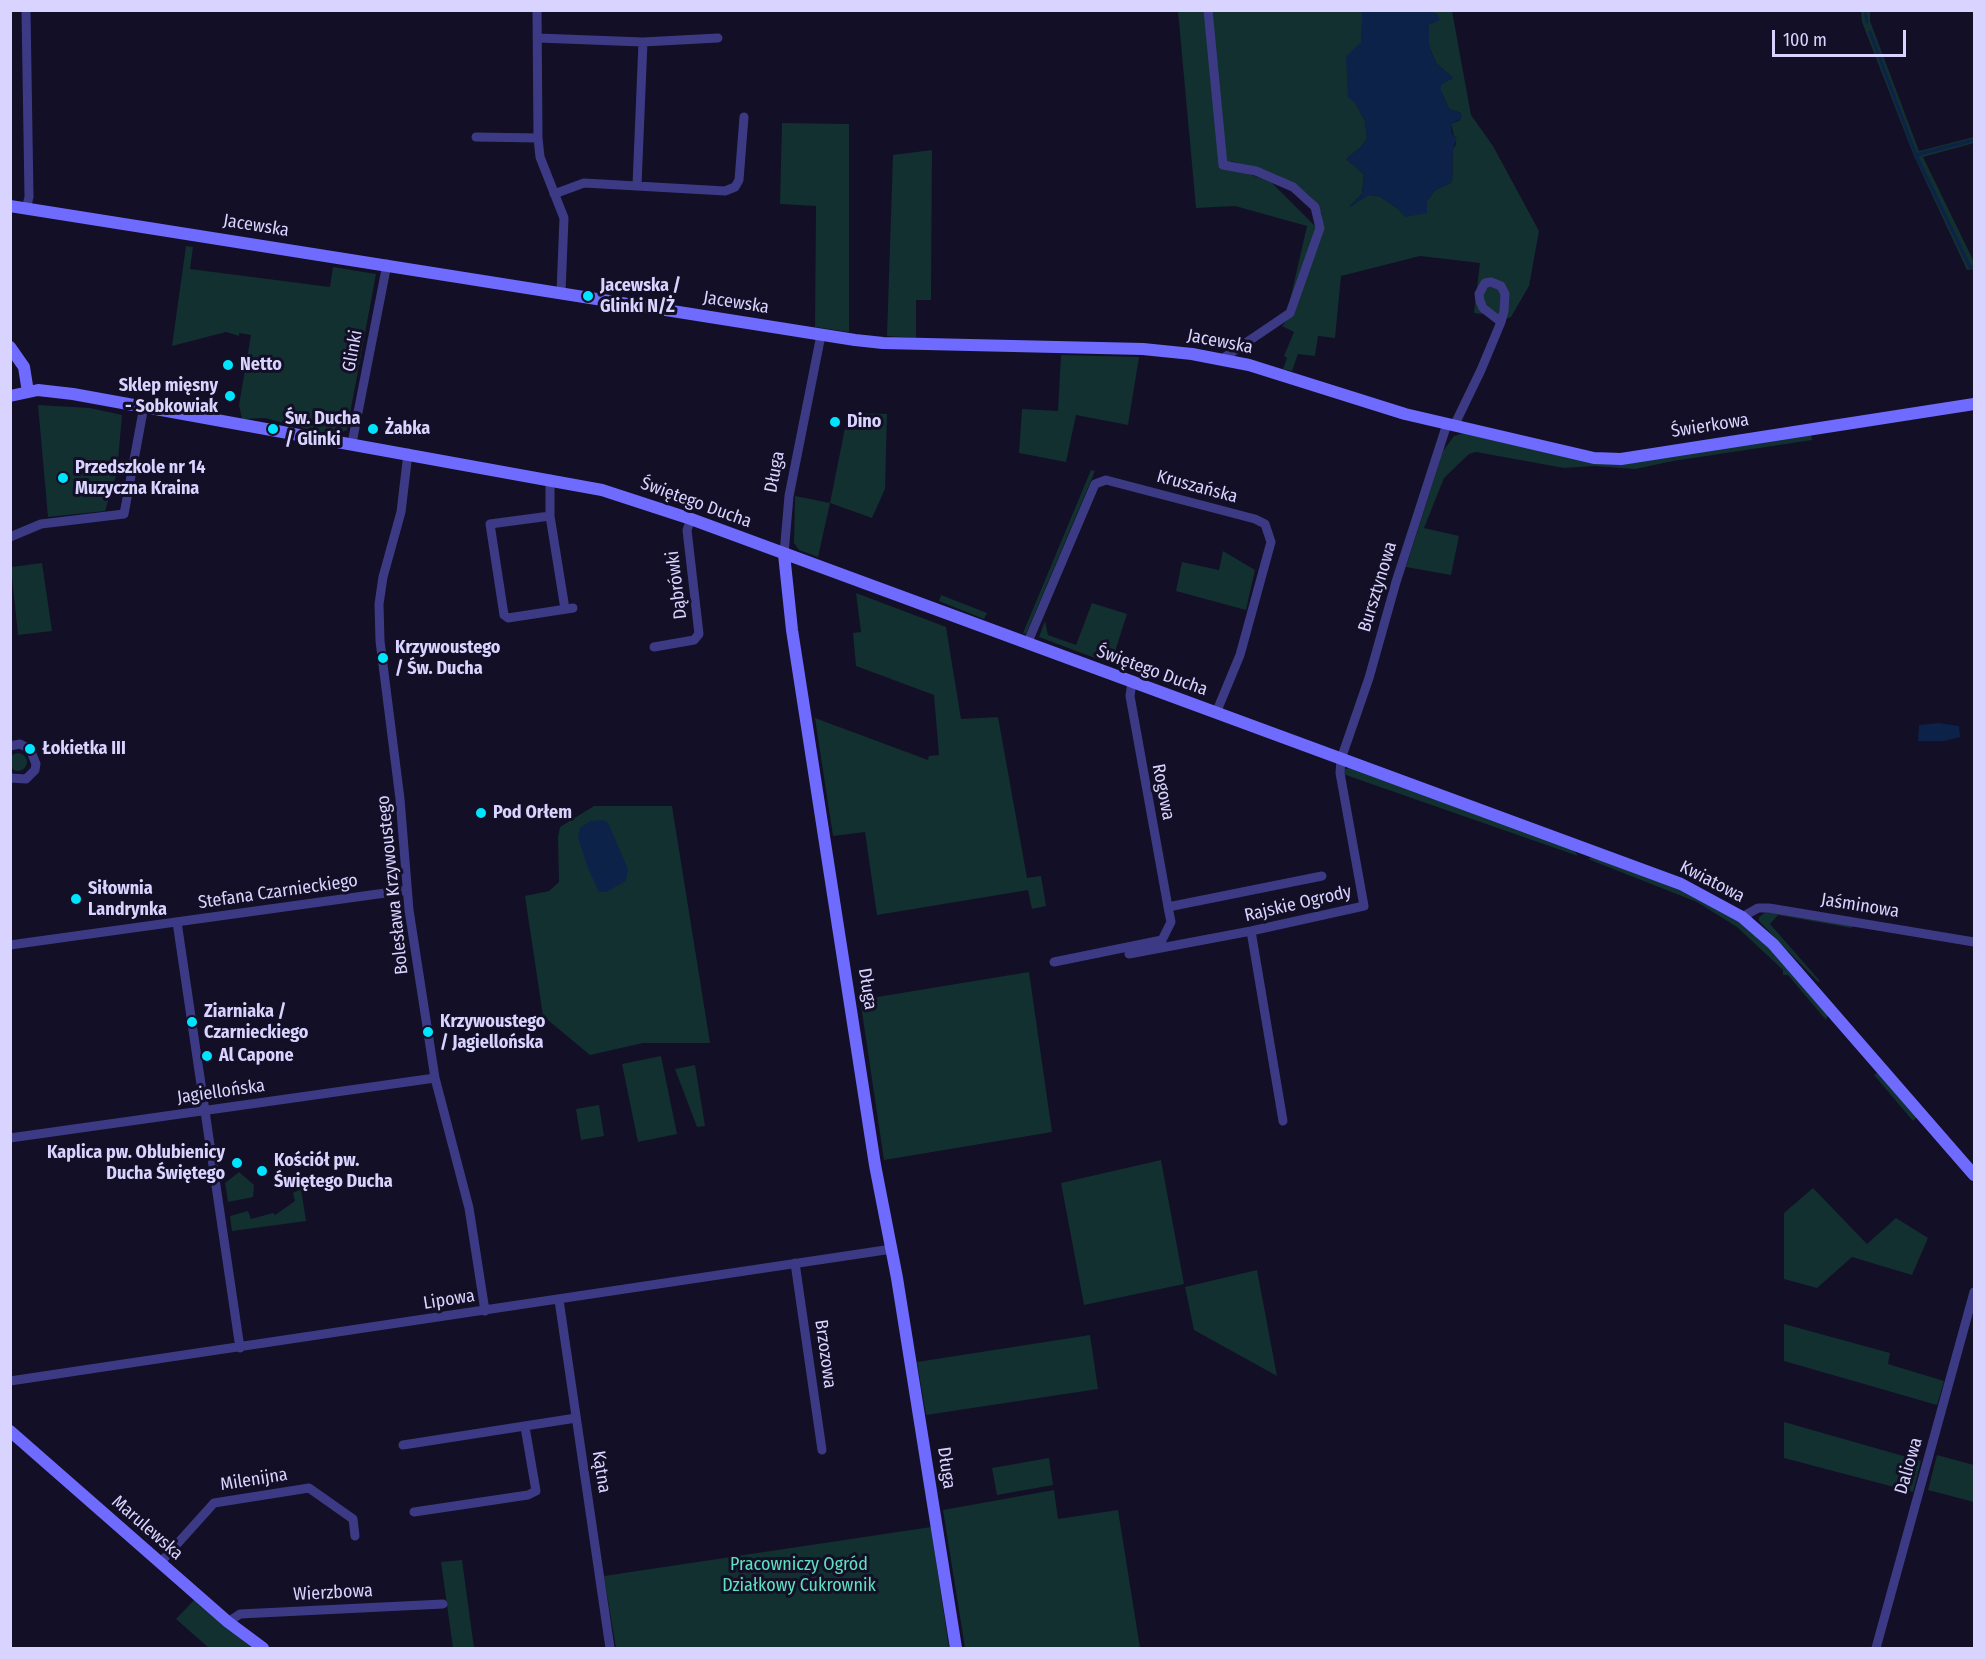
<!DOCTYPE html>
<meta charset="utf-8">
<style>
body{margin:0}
#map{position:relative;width:1985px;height:1659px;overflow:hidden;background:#130f26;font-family:"Fira Sans Condensed",sans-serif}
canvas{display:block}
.frame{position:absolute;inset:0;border:12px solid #d9d4ff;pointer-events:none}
.scale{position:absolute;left:1772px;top:30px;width:134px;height:27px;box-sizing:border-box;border:3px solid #d9d4ff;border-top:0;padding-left:8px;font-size:18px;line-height:21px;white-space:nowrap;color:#d9d4ff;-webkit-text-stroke:4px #130f26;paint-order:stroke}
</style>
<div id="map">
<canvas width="1985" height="1659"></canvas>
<div class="frame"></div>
<div class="scale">100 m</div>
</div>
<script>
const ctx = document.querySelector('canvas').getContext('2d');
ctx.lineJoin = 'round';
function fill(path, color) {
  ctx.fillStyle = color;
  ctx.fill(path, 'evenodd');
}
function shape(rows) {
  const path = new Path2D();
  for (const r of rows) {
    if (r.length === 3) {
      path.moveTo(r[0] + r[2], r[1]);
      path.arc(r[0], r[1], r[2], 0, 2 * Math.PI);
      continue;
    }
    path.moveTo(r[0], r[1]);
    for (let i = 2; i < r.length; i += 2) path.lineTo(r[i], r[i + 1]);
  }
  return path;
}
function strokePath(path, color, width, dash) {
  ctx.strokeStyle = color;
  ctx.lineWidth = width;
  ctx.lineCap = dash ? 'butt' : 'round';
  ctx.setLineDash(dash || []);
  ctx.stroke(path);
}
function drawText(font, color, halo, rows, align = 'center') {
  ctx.font = font + ' "Fira Sans Condensed",sans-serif';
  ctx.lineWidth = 6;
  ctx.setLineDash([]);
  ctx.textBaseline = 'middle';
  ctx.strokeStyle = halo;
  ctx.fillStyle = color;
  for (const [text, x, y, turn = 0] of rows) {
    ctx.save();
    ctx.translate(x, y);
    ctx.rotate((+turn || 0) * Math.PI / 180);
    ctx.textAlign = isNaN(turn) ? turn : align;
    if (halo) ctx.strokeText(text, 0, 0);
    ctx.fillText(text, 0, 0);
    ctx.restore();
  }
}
const green = shape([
 [1178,11,1362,11,1363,25,1356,104,1365,121,1367,138,1361,147,1346,159,1364,174,1362,194,1349,207,1368,195,1379,196,1397,208,1427,213,1427,201,1435,190,1452,182,1453,149,1456,144,1451,124,1460,120,1461,113,1449,109,1441,91,1441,84,1453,78,1436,63,1429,46,1425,11,1452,11,1471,115,1493,146,1539,231,1529,286,1511,317,1496,322,1490,315,1474,313,1480,263,1420,256,1341,276,1335,338,1318,336,1315,356,1298,354,1292,371,1283,369,1287,358,1284,356,1294,332,1282,326,1292,314,1322,227,1322,214,1310,196,1297,186,1277,175,1231,161,1232,168,1271,182,1317,228,1288,309,1307,226,1235,206,1196,208],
 [1861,11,1870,11,1870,21,1919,151,1974,137,1974,143,1923,157,1974,262,1974,269,1967,270,1914,156,1862,22],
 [782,123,849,124,849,332,815,327,816,206,780,204],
 [932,150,931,300,916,300,916,338,887,336,893,155],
 [186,246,193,247,190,269,330,287,333,267,376,274,347,430,340,433,318,432,265,418,242,419,239,405,251,335,239,333,239,336,226,332,172,346],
 [1061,355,1139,357,1128,425,1076,415,1066,462,1019,453,1022,409,1058,411],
 [38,405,90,408,122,415,117,472,105,511,48,517],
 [848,413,887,414,885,489,872,518,830,503,818,557,799,550,794,543,795,496,830,503],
 [1464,433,1574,459,1811,434,1812,440,1673,461,1635,469,1594,466,1564,468,1476,452,1469,454,1444,478,1424,528,1459,536,1451,575,1406,567,1443,451,1454,436],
 [1091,470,1095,471,1026,634,1023,633],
 [1223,551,1255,570,1246,610,1176,591,1182,562,1219,570],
 [42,563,52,631,18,635,11,567],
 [856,593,946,627,961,719,998,717,1027,878,1041,876,1046,906,1032,909,1028,890,877,915,865,832,833,836,815,718,928,760,929,756,939,755,934,695,856,666,853,633,861,632],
 [941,595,987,613,984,619,939,601],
 [1092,603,1127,614,1111,664,1039,637,1045,621,1048,635,1076,645],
 [18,762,9],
 [1350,768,1574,850,1578,856,1343,774,1344,769],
 [594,806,672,806,710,1043,643,1043,590,1055,543,1016,525,896,549,891,559,882,558,837,560,827],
 [1594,856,1680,889,1741,923,1770,948,1828,1015,1826,1020,1788,975,1783,975,1783,970,1737,927,1697,902,1588,859],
 [1767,911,1852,925,1852,928,1778,915,1770,924,1820,981,1818,982,1759,921,1759,917],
 [1029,972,1052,1132,884,1160,859,992,877,997],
 [661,1056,677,1134,638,1142,622,1064],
 [695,1065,705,1126,697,1127,675,1069],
 [1878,1072,1917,1117,1913,1121,1874,1075],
 [599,1105,604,1136,581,1140,576,1109],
 [1161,1160,1184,1284,1084,1305,1061,1183],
 [239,1172,254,1185,253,1197,228,1202,225,1183],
 [1813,1188,1867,1244,1896,1218,1928,1238,1912,1275,1852,1257,1817,1288,1784,1279,1784,1213],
 [301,1189,306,1221,232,1231,230,1216,248,1211,251,1219,273,1213,275,1215,295,1201,293,1193],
 [1257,1270,1277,1376,1194,1330,1185,1287],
 [1784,1324,1890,1353,1888,1364,1944,1381,1937,1405,1784,1361],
 [1090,1335,1098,1389,926,1415,917,1362],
 [1784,1422,1921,1461,1913,1492,1784,1458],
 [1937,1455,1974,1465,1974,1502,1928,1490],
 [1049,1458,1053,1485,997,1495,992,1468],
 [1054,1490,1058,1519,1118,1510,1140,1648,965,1648,943,1510],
 [931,1527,949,1648,616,1648,604,1576],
 [462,1560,474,1648,453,1648,441,1562],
 [195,1599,247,1644,253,1648,209,1648,176,1619]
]);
const water = shape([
 [1425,10,1438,14,1440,20,1429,25,1429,46,1436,63,1453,78,1441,84,1441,91,1449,109,1461,113,1462,118,1451,124,1452,134,1457,137,1453,149,1452,182,1435,190,1427,201,1427,213,1405,217,1397,208,1379,196,1368,195,1349,208,1362,194,1364,174,1346,159,1361,147,1367,138,1365,121,1356,104,1348,97,1346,56,1361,42,1362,11],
 [1939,723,1959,726,1960,737,1944,741,1918,741,1919,725],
 [604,820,608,823,628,869,626,881,606,892,599,892,588,868,578,838,580,828,590,821]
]);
const stream = shape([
 [1865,10,1867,22],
 [1870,32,1916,155,1970,267,1974,266],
 [1916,155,1974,140]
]);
const street = shape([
 [26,10,29,197,26,209],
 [537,10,538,138,540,157,564,218,561,292],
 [1208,10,1223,165,1256,171,1293,187,1315,207,1320,228,1290,313,1222,359],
 [538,38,643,42,637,185],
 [643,42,718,38],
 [476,137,538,138],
 [554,194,584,183,725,191,735,187,739,180,744,117],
 [1454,426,1481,370,1501,322,1504,311,1505,294,1501,286,1491,282,1485,283,1479,294,1480,301,1483,308,1501,322],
 [352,443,387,264],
 [408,453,401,512,383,577,379,604,380,641,400,799,409,910,435,1078,469,1208,485,1311],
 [550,479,550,516,565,609],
 [550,516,490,524,504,615,508,618,573,608],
 [10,537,41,524,124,514,144,406],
 [784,554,789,496,821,335],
 [1027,644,1095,484,1106,480,1255,519,1265,524,1271,542,1240,655,1216,713],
 [654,647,694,640,699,634,687,530,691,519],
 [1132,682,1130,696,1168,907,1322,876],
 [10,746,20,744,30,749,36,764,35,770,26,779,10,778],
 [1742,917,1758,908,1769,908,1974,942],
 [177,922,240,1348],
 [1251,931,1283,1121],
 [10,945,407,890],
 [1129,954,1251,931,1364,906,1340,773,1341,759,1369,678,1396,582,1447,424],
 [1054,962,1162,940,1171,922,1168,907],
 [10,1138,435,1078],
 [795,1263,822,1450],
 [559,1300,610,1648],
 [10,1381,892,1249],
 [403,1445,576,1418],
 [414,1512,528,1495,536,1491,525,1427],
 [160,1563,214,1503,309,1488,353,1519,355,1536],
 [228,1622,240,1614,443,1604],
 [1876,1648,1974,1292]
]);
const secondary = shape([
 [10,206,855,340,883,343,1143,349,1192,354,1249,365,1405,414,1594,458,1621,459,1974,404],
 [10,347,24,367,28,392],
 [10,396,38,390,73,394,602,490,691,519,1681,884,1742,917,1773,944,1974,1175],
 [784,554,792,630,875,1165,897,1278,956,1648],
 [10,1431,228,1622,263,1648]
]);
const markers = [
 [588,296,6,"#00e5ff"],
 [228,365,6,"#00e5ff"],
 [230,396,6,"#00e5ff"],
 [835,422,6,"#00e5ff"],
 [273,429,6,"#00e5ff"],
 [373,429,6,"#00e5ff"],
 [63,478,6,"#00e5ff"],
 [383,658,6,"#00e5ff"],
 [30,749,6,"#00e5ff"],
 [481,813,6,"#00e5ff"],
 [76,899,6,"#00e5ff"],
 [192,1022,6,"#00e5ff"],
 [428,1032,6,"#00e5ff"],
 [207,1056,6,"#00e5ff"],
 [237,1163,6,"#00e5ff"],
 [262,1171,6,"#00e5ff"]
];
const streetNames = [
 ["Jacewska",256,226,9],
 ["Jacewska",736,303,9],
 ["Jacewska",1220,342,11],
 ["Glinki",353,351,-79],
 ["Świerkowa",1710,426,-9],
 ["Długa",775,472,-79],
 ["Kruszańska",1197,487,15],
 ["Świętego Ducha",696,503,20],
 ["Dąbrówki",677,585,-97],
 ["Bursztynowa",1378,587,-73],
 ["Świętego Ducha",1152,671,20],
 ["Rogowa",1163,792,79],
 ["Kwiatowa",1712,882,27],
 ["Bolesława Krzywoustego",393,885,-96],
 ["Stefana Czarnieckiego",278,892,-8],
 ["Rajskie Ogrody",1298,904,-13],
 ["Jaśminowa",1860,906,9],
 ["Długa",867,989,81],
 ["Jagiellońska",221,1092,-8],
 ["Lipowa",449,1300,-9],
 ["Brzozowa",825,1354,82],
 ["Daliowa",1909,1466,-74],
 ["Długa",946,1468,82],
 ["Kątna",601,1472,81],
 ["Milenijna",254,1480,-9],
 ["Marulewska",147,1528,41],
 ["Wierzbowa",333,1593,-3]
];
const poiNames = [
 ["Jacewska /",600,286],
 ["Glinki N/Ż",600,307],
 ["Netto",240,365],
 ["Sklep mięsny",218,386,"right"],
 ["- Sobkowiak",218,407,"right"],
 ["Św. Ducha",285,419],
 ["/ Glinki",285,440],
 ["Dino",847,422],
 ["Żabka",385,429],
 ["Przedszkole nr 14",75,468],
 ["Muzyczna Kraina",75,489],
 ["Krzywoustego",395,648],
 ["/ Św. Ducha",395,669],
 ["Łokietka III",42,749],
 ["Pod Orłem",493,813],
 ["Siłownia",88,889],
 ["Landrynka",88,910],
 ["Ziarniaka /",204,1012],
 ["Czarnieckiego",204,1033],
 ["Krzywoustego",440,1022],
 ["/ Jagiellońska",440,1043],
 ["Al Capone",219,1056],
 ["Kaplica pw. Oblubienicy",225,1153,"right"],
 ["Ducha Świętego",225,1174,"right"],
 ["Kościół pw.",274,1161],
 ["Świętego Ducha",274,1182]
];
const parkNames = [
 ["Pracowniczy Ogród",799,1565],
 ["Działkowy Cukrownik",799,1586]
];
fill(green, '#12302f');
fill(water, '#0c2248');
strokePath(stream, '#0c2248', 3);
strokePath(street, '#3d3a85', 9);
strokePath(secondary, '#6f6bff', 12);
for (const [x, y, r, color] of markers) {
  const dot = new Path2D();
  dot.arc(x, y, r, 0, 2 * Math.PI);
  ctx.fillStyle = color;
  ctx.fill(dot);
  strokePath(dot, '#130f26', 2);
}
drawText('18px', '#d9d4ff', '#130f26', streetNames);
drawText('bold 18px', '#d9d4ff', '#130f26', poiNames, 'left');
drawText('18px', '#5fe0c0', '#130f26', parkNames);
</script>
